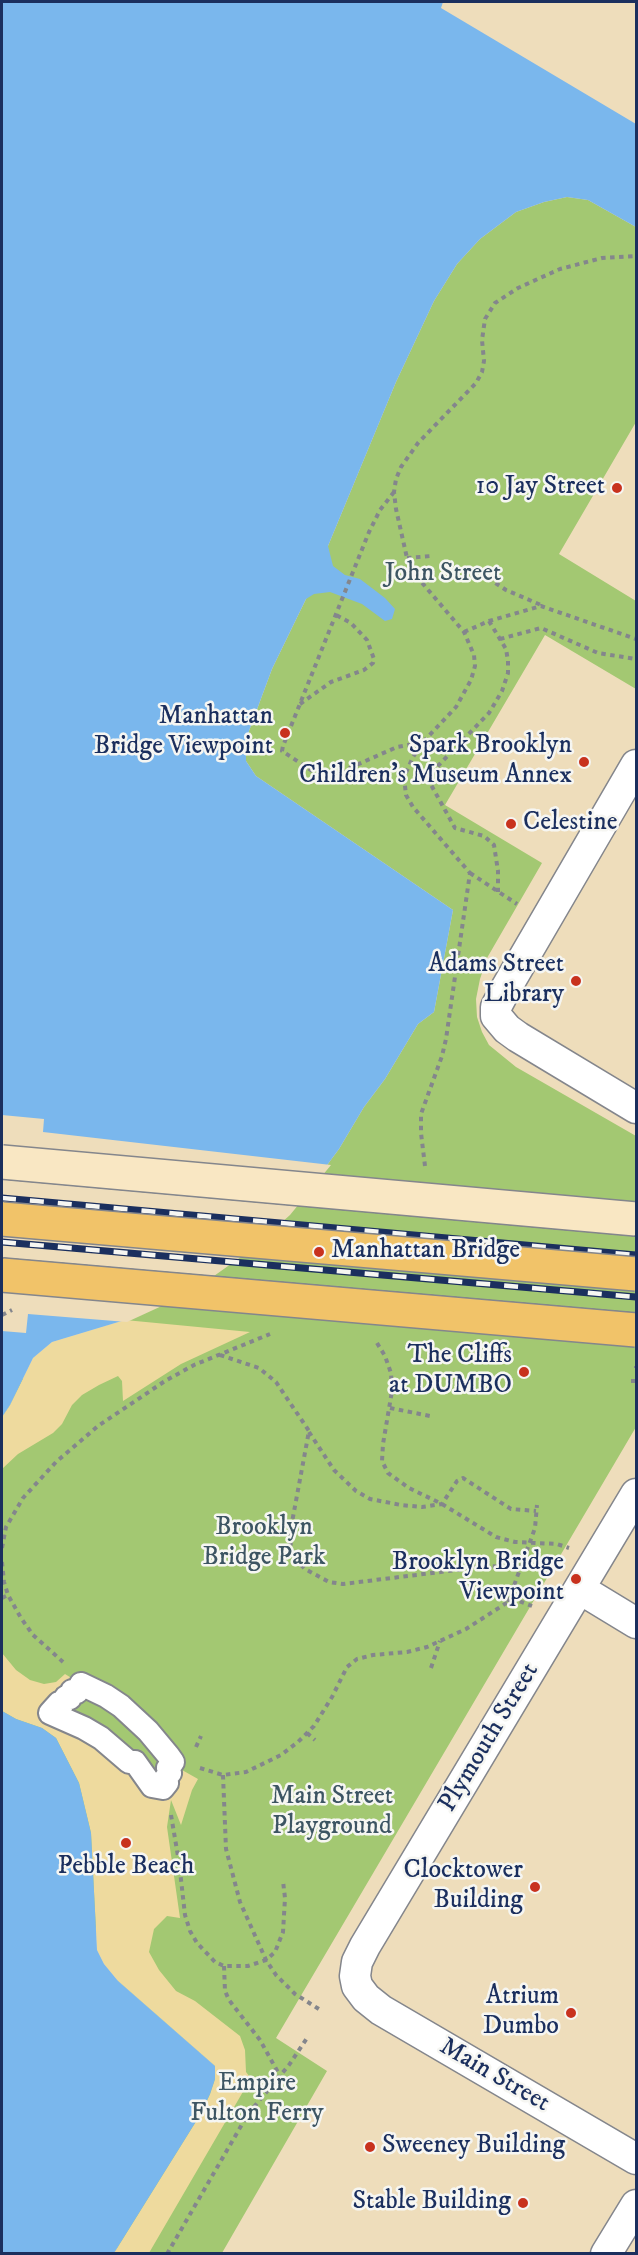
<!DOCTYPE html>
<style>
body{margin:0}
#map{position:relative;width:638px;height:2255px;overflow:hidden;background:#edb;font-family:"IM FELL DW Pica",serif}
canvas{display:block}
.frame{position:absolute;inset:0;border:3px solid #1b2f5e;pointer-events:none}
</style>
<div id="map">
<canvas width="638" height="2255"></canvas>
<div class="frame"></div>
</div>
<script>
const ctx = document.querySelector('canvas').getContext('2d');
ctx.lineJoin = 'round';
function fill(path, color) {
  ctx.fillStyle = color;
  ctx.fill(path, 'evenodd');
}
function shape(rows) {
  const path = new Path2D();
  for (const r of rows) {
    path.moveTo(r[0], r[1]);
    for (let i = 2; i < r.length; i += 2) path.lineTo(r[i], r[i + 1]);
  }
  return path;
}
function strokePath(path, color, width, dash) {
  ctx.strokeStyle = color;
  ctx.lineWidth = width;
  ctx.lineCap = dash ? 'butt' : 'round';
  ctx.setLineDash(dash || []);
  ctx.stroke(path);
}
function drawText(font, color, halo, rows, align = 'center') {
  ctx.font = font + ' "IM FELL DW Pica",serif';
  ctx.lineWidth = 5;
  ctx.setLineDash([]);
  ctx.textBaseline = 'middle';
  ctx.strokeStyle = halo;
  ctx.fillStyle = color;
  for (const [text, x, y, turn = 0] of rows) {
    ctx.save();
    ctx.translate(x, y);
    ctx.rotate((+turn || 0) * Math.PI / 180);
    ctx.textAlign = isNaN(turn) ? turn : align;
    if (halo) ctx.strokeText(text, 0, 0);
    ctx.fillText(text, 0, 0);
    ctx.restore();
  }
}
const green = shape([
 [567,197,588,200,636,227,636,422,559,554,636,601,636,689,545,635,445,805,542,863,487,958,480,979,476,999,477,1017,482,1032,489,1045,516,1067,636,1136,636,1427,276,2038,327,2071,222,2253,114,2253,215,2066,118,1981,2,1711,2,1417,10,1405,22,1379,125,1320,319,1176,339,1149,364,1107,385,1079,418,1024,434,1012,453,910,256,776,246,761,246,739,272,669,306,599,396,382,434,301,457,264,480,239,516,212,544,202]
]);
const sand = shape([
 [125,1320,250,1332,181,1364,123,1401,122,1381,118,1376,99,1385,82,1395,72,1405,62,1424,53,1433,18,1454,2,1469,2,1417,10,1405,33,1358,52,1342],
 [2,1653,16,1670,30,1680,44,1684,56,1682,65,1674,81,1684,63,1703,152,1786,173,1762,182,1770,198,1779,192,1790,181,1825,171,1800,167,1827,180,1918,167,1916,154,1929,149,1952,159,1970,176,1991,195,2001,240,2036,245,2050,246,2072,252,2080,244,2090,149,2253,114,2253,200,2115,210,2094,215,2079,215,2066,118,1981,104,1964,97,1950,91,1833,79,1783,56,1738,42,1728,16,1719,2,1711]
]);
const water = shape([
 [2,2,443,2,441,8,636,124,636,227,588,200,567,197,544,202,516,212,480,239,457,264,434,301,396,382,328,546,333,566,345,575,360,579,385,598,395,609,392,619,385,621,362,604,330,592,314,594,306,599,272,669,246,739,246,761,256,776,453,910,434,1012,418,1024,385,1079,364,1107,339,1149,319,1176,125,1320,52,1342,33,1358,10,1405,2,1417],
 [2,1711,16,1719,42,1728,56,1738,79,1783,91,1833,97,1950,104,1964,118,1981,215,2066,215,2079,210,2094,200,2115,114,2253,2,2253]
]);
const pier = shape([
 [2,1115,44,1119,43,1132,331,1165,290,1215,252,1249,190,1293,127,1322,28,1314,26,1333,2,1331]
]);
const path = shape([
 [394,492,380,510,369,532,283,746,282,751,323,778,336,774,397,747,424,742],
 [407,558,431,556],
 [488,578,506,590,541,605],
 [489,621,506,649,508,661,508,673,502,691,489,713,432,772,430,778,430,783,455,828,484,836,494,845,498,871,498,892],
 [464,632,489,621,541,606,636,639],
 [500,639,541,628,598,653,636,659],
 [300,704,331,682,364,670,373,663,374,659,367,640,351,623,336,615],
 [470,873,517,904],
 [425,1166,421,1133,421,1114,442,1056,446,1039,470,873,413,807,406,795,404,777,413,757,424,741,456,707,471,680,475,666,474,655,464,632,418,578,407,558,396,509,394,492,396,479,401,467,418,443,476,383,482,372,484,361,482,340,485,319,495,303,518,288,560,269,602,258,636,256],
 [377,1343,385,1356,391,1373,392,1391,383,1444,382,1461,388,1473,409,1488,442,1504,496,1537,515,1542,557,1544,569,1548],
 [220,1355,259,1368,276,1382,309,1431,290,1533,291,1548,296,1560,305,1569,329,1582,343,1584,489,1566,520,1568],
 [636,1366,636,1368],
 [631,1381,636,1381],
 [390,1408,430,1416],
 [309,1432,334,1470,356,1491,370,1499,401,1505,422,1507,442,1504,457,1481,463,1478,511,1509,536,1511],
 [2,1548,6,1527,23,1498,56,1462,98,1426,165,1381,194,1365,270,1334],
 [2,1562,4,1582,8,1595,21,1618,33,1635,63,1662],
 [2,1598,8,1595],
 [508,1602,535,1528,537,1505],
 [431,1668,440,1641],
 [307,1733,315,1740],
 [196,1747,201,1736],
 [200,1768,223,1775,246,1772,281,1755,298,1742,314,1726,332,1697,347,1667,357,1659,373,1655,407,1652,427,1647,466,1629,508,1602,516,1600,532,1606],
 [223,1775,226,1849,240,1902,266,1960,276,1975,295,1994,322,2011],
 [171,1815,179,1862,185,1915,190,1931,197,1943,215,1962,224,1966,248,1966,266,1960,275,1952,283,1932,285,1898,283,1881],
 [224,1966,225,1991,229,2000,260,2040,280,2076],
 [167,2254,248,2114,289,2065,307,2038]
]);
const pedestrian = shape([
 [81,1684,106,1696,121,1706,148,1731,168,1755,173,1762,168,1768,170,1773,165,1779,167,1783,163,1788,152,1786,135,1762,129,1762,101,1738,84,1728,50,1713,59,1703,63,1703,66,1697,70,1698,72,1691,77,1692,81,1684]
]);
const minor = shape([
 [636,765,505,990,496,1007,496,1016,507,1029,518,1037,636,1108],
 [636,1494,365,1946,357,1962,355,1976,357,1986,366,1998,381,2010,636,2159],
 [580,1589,636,1623],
 [606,2254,636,2205]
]);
const rail = shape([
 [2,1176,636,1233],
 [2,1198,636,1255],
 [2,1242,636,1297],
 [2,1261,636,1316]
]);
const pathBridge = shape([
 [2,1315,12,1310]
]);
const secondaryBridge = shape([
 [2,1162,636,1219]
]);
const primaryBridge = shape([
 [2,1219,636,1274],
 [2,1275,636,1330]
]);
const markers = [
 [617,488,6,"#c8321e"],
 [285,733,6,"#c8321e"],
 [584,762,6,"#c8321e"],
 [511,824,6,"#c8321e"],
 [576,981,6,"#c8321e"],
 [319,1252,6,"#c8321e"],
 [524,1372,6,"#c8321e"],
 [576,1579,6,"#c8321e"],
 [126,1843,6,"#c8321e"],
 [535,1887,6,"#c8321e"],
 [571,2013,6,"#c8321e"],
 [370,2147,6,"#c8321e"],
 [523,2203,6,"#c8321e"]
];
const poiNames = [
 ["10 Jay Street",605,488],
 ["Manhattan",273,718],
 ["Bridge Viewpoint",273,748],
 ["Spark Brooklyn",572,747],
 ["Children's Museum Annex",572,777],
 ["Celestine",523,824,"left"],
 ["Adams Street",564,966],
 ["Library",564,996],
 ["Manhattan Bridge",331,1252,"left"],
 ["The Cliffs",512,1357],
 ["at DUMBO",512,1387],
 ["Brooklyn Bridge",564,1564],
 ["Viewpoint",564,1594],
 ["Pebble Beach",126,1868,"center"],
 ["Clocktower",523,1872],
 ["Building",523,1902],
 ["Atrium",559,1998],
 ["Dumbo",559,2028],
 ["Sweeney Building",382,2147,"left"],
 ["Stable Building",511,2203]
];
const parkNames = [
 ["John Street",443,575],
 ["Brooklyn",264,1529],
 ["Bridge Park",264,1559],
 ["Main Street",332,1798],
 ["Playground",332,1828],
 ["Empire",257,2085],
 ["Fulton Ferry",257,2115]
];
const streetNames = [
 ["Plymouth Street",490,1738,-59],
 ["Main Street",494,2076,30]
];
fill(green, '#a3c872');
fill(sand, '#eeda9e');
fill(water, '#7ab7ed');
fill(pier, '#edb');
strokePath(pedestrian, '#84868c', 26);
strokePath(minor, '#84868c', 33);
strokePath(path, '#84868c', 4, [4.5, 4.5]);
strokePath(pedestrian, '#fff', 22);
strokePath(minor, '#fff', 30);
strokePath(rail, '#1b2f5e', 7);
strokePath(rail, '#f6f6f2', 4.5, [14]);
strokePath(secondaryBridge, '#84868c', 36, []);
strokePath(primaryBridge, '#84868c', 36, []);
strokePath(pathBridge, '#84868c', 4, [4.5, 4.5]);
strokePath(secondaryBridge, '#f9e7c3', 33);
strokePath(primaryBridge, '#f1c369', 33);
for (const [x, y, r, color] of markers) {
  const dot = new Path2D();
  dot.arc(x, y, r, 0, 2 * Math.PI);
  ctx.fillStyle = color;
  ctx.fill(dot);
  strokePath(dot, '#f6f6f2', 2);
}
drawText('26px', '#1b2f5e', '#f6f6f2', poiNames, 'right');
drawText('26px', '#3d5563', '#f6f6f2', parkNames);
drawText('26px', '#1b2f5e', '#f6f6f2', streetNames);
</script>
